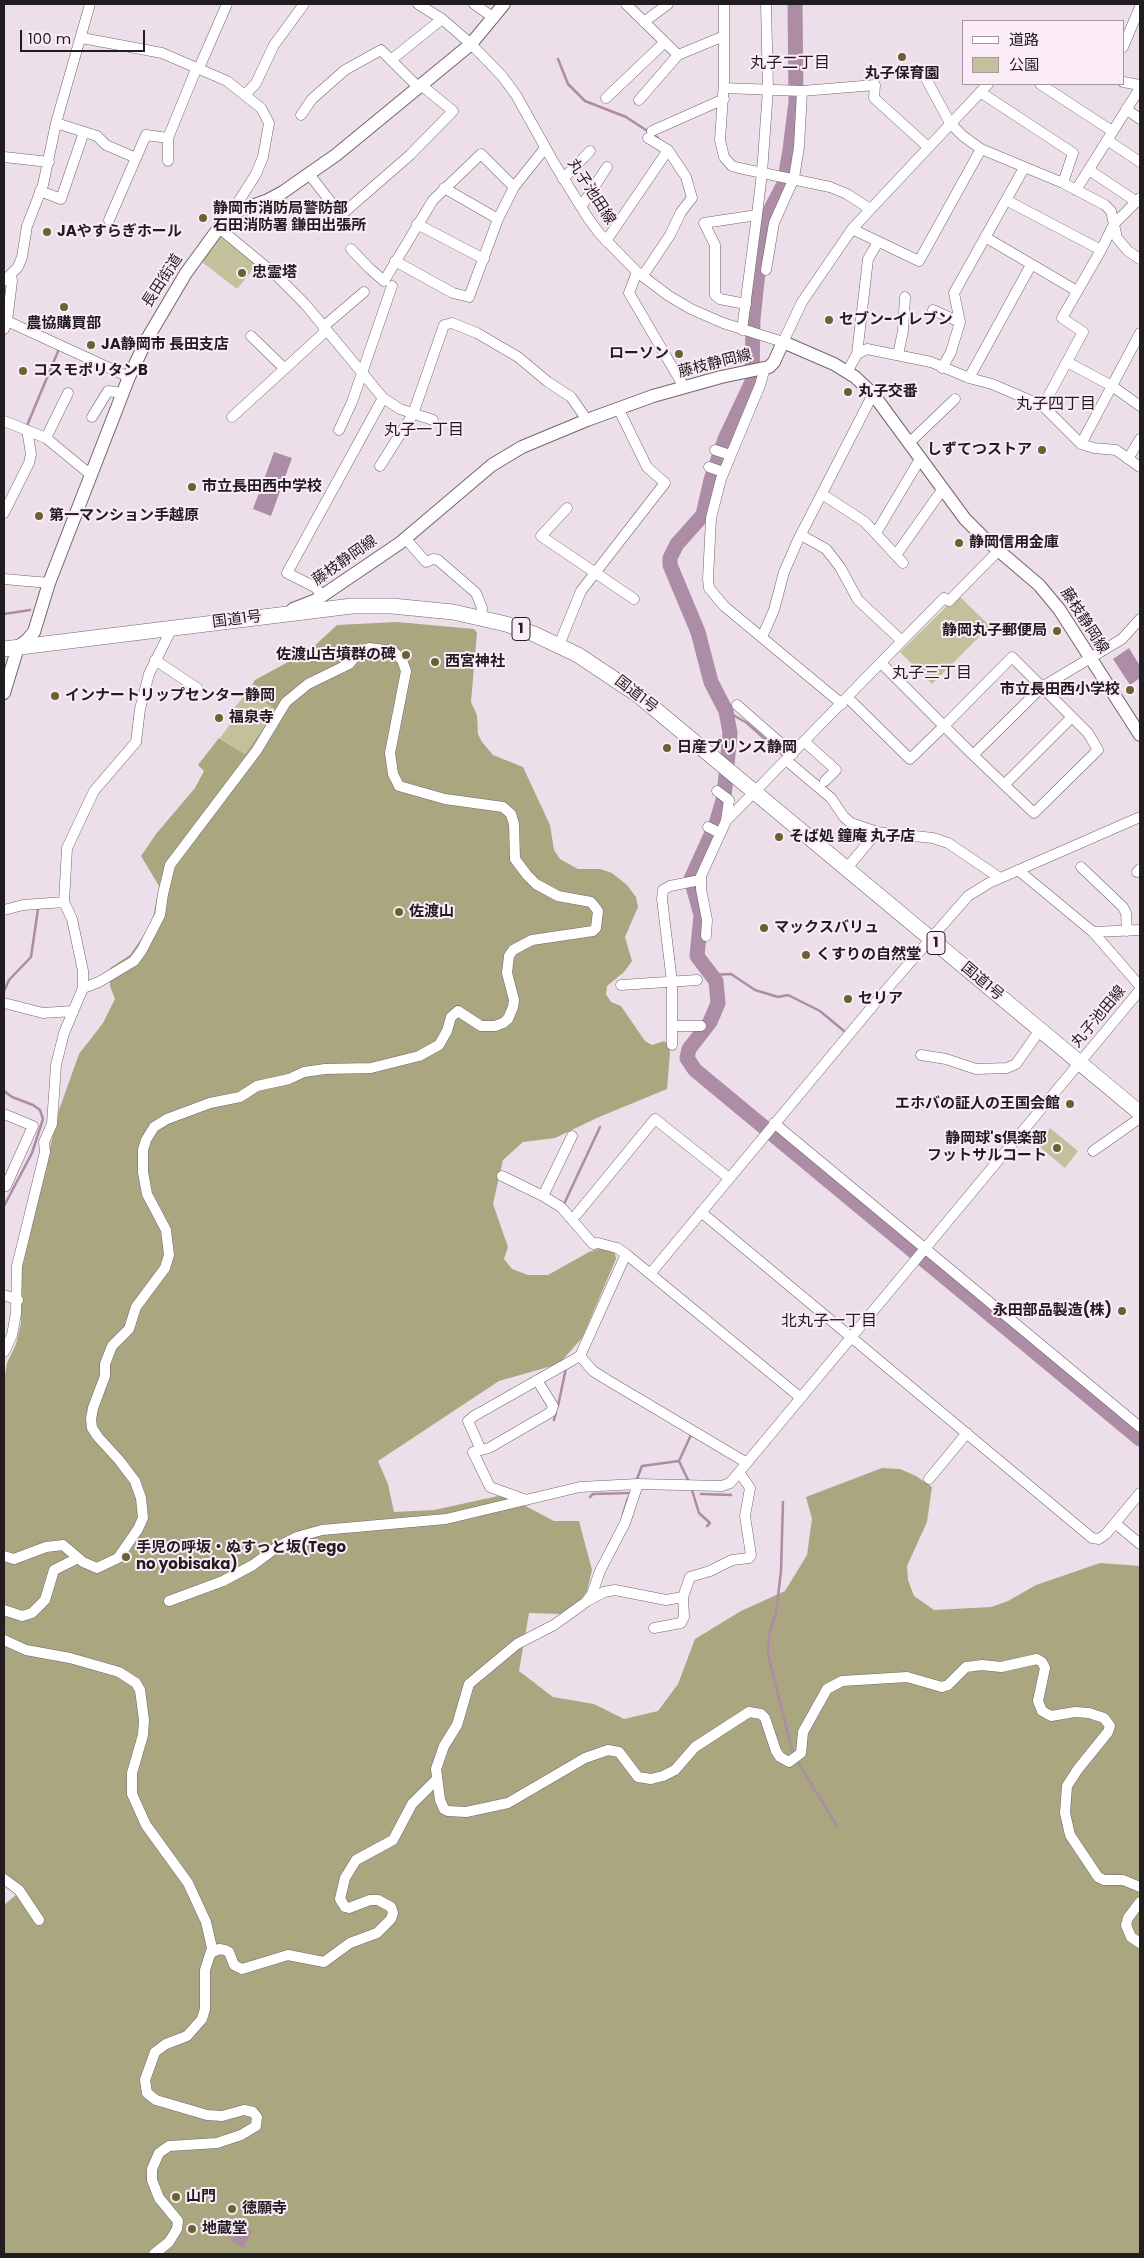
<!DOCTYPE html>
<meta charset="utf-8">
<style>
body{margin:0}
#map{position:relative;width:1144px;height:2258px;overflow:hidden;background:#eddfea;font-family:Poppins,"Noto Sans JP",sans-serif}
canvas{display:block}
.frame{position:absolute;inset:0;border:5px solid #211c1f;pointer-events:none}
.legend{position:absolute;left:962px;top:20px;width:162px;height:65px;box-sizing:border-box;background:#fbecf7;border:1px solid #a499a1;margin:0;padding:6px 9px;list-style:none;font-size:15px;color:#211c1f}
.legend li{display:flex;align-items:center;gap:10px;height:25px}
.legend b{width:25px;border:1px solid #a499a1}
.scale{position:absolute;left:20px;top:30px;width:125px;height:22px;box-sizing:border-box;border:2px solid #211c1f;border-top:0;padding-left:6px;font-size:15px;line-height:18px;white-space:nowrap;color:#211c1f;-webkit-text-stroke:4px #fbecf7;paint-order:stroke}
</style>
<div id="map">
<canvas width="1144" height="2258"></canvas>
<div class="frame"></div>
<ul class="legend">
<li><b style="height:6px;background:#fff"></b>道路</li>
<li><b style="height:14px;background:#c3c19c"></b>公園</li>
</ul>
<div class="scale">100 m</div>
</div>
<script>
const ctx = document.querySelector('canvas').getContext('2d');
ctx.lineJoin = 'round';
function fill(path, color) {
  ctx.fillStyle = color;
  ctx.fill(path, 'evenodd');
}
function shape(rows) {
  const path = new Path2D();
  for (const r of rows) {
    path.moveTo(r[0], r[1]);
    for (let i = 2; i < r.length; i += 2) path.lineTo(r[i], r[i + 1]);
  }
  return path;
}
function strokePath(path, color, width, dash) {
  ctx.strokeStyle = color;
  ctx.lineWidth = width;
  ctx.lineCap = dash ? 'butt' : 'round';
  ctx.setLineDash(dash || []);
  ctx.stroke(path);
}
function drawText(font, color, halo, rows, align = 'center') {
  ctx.font = font + ' Poppins,"Noto Sans JP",sans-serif';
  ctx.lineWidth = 4;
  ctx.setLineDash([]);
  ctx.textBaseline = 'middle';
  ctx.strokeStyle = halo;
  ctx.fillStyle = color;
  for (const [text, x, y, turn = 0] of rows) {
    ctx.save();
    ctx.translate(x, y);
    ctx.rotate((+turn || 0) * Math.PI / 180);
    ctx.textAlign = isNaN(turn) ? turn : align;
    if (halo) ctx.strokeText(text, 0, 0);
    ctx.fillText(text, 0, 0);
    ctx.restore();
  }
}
const green = shape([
 [222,235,257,264,237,289,202,262],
 [958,595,990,626,932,684,900,652],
 [249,691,276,710,245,754,220,738,234,719,232,710],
 [1050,1128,1078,1151,1065,1168,1037,1145]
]);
const forest = shape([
 [397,622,474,629,477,633,471,702,477,715,478,734,482,742,493,755,523,767,550,825,554,850,560,859,578,869,600,869,612,873,627,885,636,897,638,907,625,937,632,961,624,972,607,986,606,994,611,1002,621,1006,645,1041,652,1045,664,1041,668,1044,670,1053,667,1089,599,1117,555,1138,523,1142,503,1160,493,1204,508,1247,504,1259,512,1269,528,1275,548,1275,589,1252,601,1248,615,1253,616,1259,582,1338,559,1364,499,1381,378,1461,388,1484,394,1512,434,1510,498,1496,516,1501,554,1521,579,1521,592,1570,587,1591,580,1601,561,1614,529,1613,519,1671,553,1697,594,1704,624,1719,658,1711,678,1684,695,1639,741,1611,785,1591,807,1555,812,1519,806,1497,882,1468,900,1469,916,1476,932,1487,927,1522,907,1566,908,1580,914,1596,934,1610,991,1607,1008,1601,1036,1585,1100,1563,1140,1566,1140,2254,4,2254,4,1905,17,1894,4,1885,4,1381,7,1363,16,1344,21,1323,19,1277,52,1139,59,1110,79,1054,103,1023,115,999,110,986,110,968,130,955,152,923,159,886,141,856,156,834,195,788,204,771,198,765,219,738,245,754,276,710,249,691,255,680,310,650,337,625]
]);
const water = shape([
 [274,452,292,458,271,516,253,509],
 [1129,648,1140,666,1140,678,1130,685,1113,659],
 [240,2223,252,2231,243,2248,231,2241]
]);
const stream = shape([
 [558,59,568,84,585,101,626,117,658,138],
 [26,428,59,349],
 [4,614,30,610],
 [726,711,747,723,785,757],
 [711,975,731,974,755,990,778,997,788,995,820,1011,844,1031],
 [4,991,9,980,31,957,38,909],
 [4,1091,12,1097,33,1105,40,1110,43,1119,32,1153,4,1206],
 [565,1205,564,1204,600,1127],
 [558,1406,566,1368],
 [554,1420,556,1412],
 [679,1461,689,1482],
 [637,1479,642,1466,679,1461,691,1435],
 [691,1487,699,1513,710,1523,707,1526],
 [701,1494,731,1495],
 [590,1497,593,1494,631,1493],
 [783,1502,781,1571,776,1613,769,1634,768,1654,793,1754],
 [623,1514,628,1498],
 [796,1759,837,1826],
 [431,1767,435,1757]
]);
const river = shape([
 [795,4,796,102,790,150,784,184,771,209,759,263,753,319,752,382,725,439,711,480,703,515,677,544,670,558,670,565,698,632,711,682,726,711,730,733,724,797,716,824,691,879,701,915,697,956,716,981,718,1003,710,1022,689,1049,687,1058,695,1070,1140,1439]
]);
const minor = shape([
 [418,4,442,19,471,44,502,76,516,95,554,163,588,218,599,233,637,272,669,296,691,309,723,323,783,342,802,302,852,229,988,84],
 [474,4,494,18],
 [626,4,678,55],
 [724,4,724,81,720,140,724,157,732,166,739,168,830,187,847,194,870,209],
 [644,22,668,4],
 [82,38,162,53,227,81,261,108,269,123,263,157,256,174,230,215],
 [1123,47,1140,7],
 [391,60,442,19],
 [199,68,227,4],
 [924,75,950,123,963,136,981,149,1063,183,1105,205,1111,211,1117,238,1128,251,1140,259],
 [1123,82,1140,85],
 [1040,84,1112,131],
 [724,88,802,91],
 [980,92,1073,153,1063,183],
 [245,95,256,83,274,45,304,4],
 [606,98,665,42],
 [639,100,678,55,724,36],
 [1126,109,1140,119],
 [301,115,312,99,345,70,381,50,418,87],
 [56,123,97,136,106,145,136,158],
 [652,131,724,99],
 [1107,140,1140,162],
 [4,157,49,162],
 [168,161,168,138,197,67],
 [1089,170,1137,202],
 [309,174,341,215,410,155,453,111,421,85],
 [563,179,590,151],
 [444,188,498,219],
 [1076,190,1140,88],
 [40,191,61,199,84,132],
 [1006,200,1101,250,1062,318,1083,332,1043,406],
 [581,207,607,167],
 [757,215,762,173,768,89,766,4],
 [109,220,146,135,168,138],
 [417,224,484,259],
 [219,228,276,275,305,304,383,398,400,409,433,420],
 [852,229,919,261,981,149],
 [985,237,1077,291],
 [606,241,668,150],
 [351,249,369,268,384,281,433,200,481,154,514,187],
 [1101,250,1114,224,1140,198],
 [395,261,453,293,469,297,498,219,514,187,545,148],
 [766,270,774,223,794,178,799,147,802,91,875,85,874,98,928,147],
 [637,272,629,293,684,387],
 [641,275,646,271,670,235,681,212,692,198,686,177,668,150,648,138],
 [4,281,18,267,22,257,27,226,43,185,56,123,90,4],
 [933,310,960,322],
 [7,321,129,377],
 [323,327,364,292],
 [4,329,7,321,12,281,11,274],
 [742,330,757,215,704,223,715,245,715,295,720,299,746,304],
 [251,336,285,369],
 [857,354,868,259,878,242],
 [898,355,903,331,905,297],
 [1067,362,1112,386,1140,406],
 [765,368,760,385,721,479,711,518,708,579,709,588,724,606,842,704],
 [942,368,951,352,960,322,954,293,1024,168],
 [847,372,857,354,867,349,931,362,969,378,992,384,1043,406,1081,444,1094,448,1116,450,1140,467],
 [969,378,1031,265],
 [92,417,108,391,123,393],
 [232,417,326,331],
 [4,421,46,438,91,475],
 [339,430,352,402,392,286],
 [46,438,68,393],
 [909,443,955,399],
 [1081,444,1140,333],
 [715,450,730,455],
 [1128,459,1140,439],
 [380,466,413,414,444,325,452,323,477,333,518,357,548,382,571,397,587,420],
 [709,467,723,472],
 [822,494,865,522,903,563],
 [567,508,541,536,634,599],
 [4,513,29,463,31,454,27,430],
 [876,533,920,459],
 [801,535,826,549,840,567,858,600,902,641],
 [405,538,426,562,433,559,438,560,476,593,482,608,481,617],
 [896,555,942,490],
 [4,579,49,583],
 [323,596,315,587,287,573,383,398],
 [762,637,774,610,784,572,798,540,873,394],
 [559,645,581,591,665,483,647,467,618,408],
 [155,660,197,688],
 [848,698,910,759,944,726,1012,657,1088,733,1098,750,1034,813,973,755,881,663],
 [737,705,793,754],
 [805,742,836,770,825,781],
 [973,755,1042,687,1122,639,1140,619],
 [786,760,831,798,844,817,851,823,877,832,933,838,948,843,1000,878],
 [1005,784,1072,717],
 [717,791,729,800,726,821],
 [708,827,720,833],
 [1081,867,1123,907,1126,913,1127,931],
 [847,868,877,832],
 [1018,870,1093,932,1140,986],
 [1137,872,1140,869],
 [4,910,23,905,64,902],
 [1093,932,1140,930],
 [706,936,707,920,701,889,701,876,726,821,944,598,949,601,998,551],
 [621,985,697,980],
 [4,1003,43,1013,73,1011],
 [673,1026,701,1026],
 [672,1045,672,982,662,899,663,890,670,886,700,880],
 [921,1055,946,1059,976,1069,1007,1068,1016,1064,1040,1030],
 [4,1114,33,1126,6,1186,4,1185],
 [774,1123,1140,1427],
 [1093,1151,1140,1118],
 [502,1176,543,1196],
 [701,1212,1092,1538,1099,1539,1106,1534,1140,1493],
 [577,1214,655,1119,729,1178],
 [626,1254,801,1398],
 [650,1274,886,990,968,896,989,883,1140,817],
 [4,1295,18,1300],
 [4,1352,12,1335,16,1313,17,1266,45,1152,44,1142,52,1124,56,1065,64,1033,83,988,83,971,72,919,64,902,67,848,94,791,136,742,140,709,149,674,172,628],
 [580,1356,593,1371,604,1378,747,1463],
 [481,1450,468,1421,474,1416,580,1356,626,1254,617,1248,598,1243,593,1244,561,1207,543,1196,572,1136],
 [929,1479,967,1433],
 [638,1484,625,1523,600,1571,592,1594,586,1602,554,1625,517,1644,469,1684,457,1725,444,1746,436,1769,440,1800,444,1809,448,1811,466,1812,508,1803,585,1758,608,1750,619,1752,638,1777,651,1779,663,1776,675,1770,695,1747,749,1712,761,1714,765,1718,776,1751,780,1757,789,1762,801,1753,803,1732,827,1689,842,1681,907,1677,942,1687,948,1685,966,1667,982,1665,1001,1667,1037,1659,1042,1662,1045,1668,1038,1701,1042,1711,1051,1716,1075,1712,1089,1713,1104,1718,1110,1726,1108,1732,1078,1769,1067,1786,1065,1813,1070,1835,1098,1877,1104,1880,1123,1880,1140,1887],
 [526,1500,490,1487,473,1452,489,1448,551,1412,553,1406,537,1380],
 [1115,1523,1140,1544],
 [4,1556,14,1559,46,1547,63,1545,83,1562,97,1568,118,1558,138,1529,143,1518,141,1498,135,1481,119,1460,98,1437,92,1428,91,1419,93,1408,105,1376,105,1364,112,1346,129,1329,136,1307,165,1268,169,1255,166,1230,147,1194,143,1172,143,1150,146,1140,154,1127,167,1119,210,1103,240,1097,257,1086,289,1079,304,1072,325,1069,371,1068,419,1056,439,1045,447,1031,451,1017,458,1011,481,1026,495,1026,503,1023,508,1019,513,1007,514,1000,507,973,509,956,513,950,532,940,593,931,596,928,598,911,591,902,558,896,536,884,527,875,515,859,514,824,511,814,503,807,445,799,399,786,393,774,390,753,406,671,402,660,393,651,369,648,358,653,349,664,308,684,286,702,257,750,170,865,163,894,160,915,142,950,134,961,99,982,83,988],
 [589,1600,604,1592,615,1590,666,1600,683,1597],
 [169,1601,223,1581,253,1565,277,1547,297,1537,322,1530,446,1519,580,1487,638,1484,722,1486,730,1483,1140,990],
 [4,1610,22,1616,32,1613,45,1600,54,1570,78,1558],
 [654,1628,681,1623,684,1617,683,1597,690,1577,710,1571,732,1560,749,1558,751,1555,745,1516,750,1488,739,1472],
 [4,1640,26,1650,70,1658,119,1672,136,1683,140,1690,144,1720,143,1735,132,1773,132,1794,146,1825,188,1883,206,1922,212,1948,205,1970,205,2009,202,2019,187,2036,166,2044,155,2052,145,2080,147,2093,156,2100,207,2115,222,2116,244,2110,253,2112,257,2117,256,2126,241,2135,217,2143,169,2146,159,2153,152,2169,152,2180,159,2198,178,2221,177,2229,169,2242,154,2254],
 [4,1879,19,1890,39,1920],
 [1140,1902,1128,1918,1126,1925,1131,1937,1140,1943],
 [211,1953,219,1949,225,1950,229,1952,234,1965,242,1969,288,1955,324,1962,350,1943,377,1933,391,1919,393,1913,391,1907,378,1900,370,1900,349,1908,345,1907,340,1899,345,1878,356,1860,393,1840,412,1804,436,1780]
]);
const major = shape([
 [293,609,316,600,400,543,492,465,522,447,587,420,653,396,721,377,769,367,774,362,783,342,834,364,855,377,873,394,965,519,985,539,1039,585,1059,609,1140,735],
 [15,649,27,640,34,632,49,583,129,377,147,339,186,273,221,225,233,213,268,200,283,192,336,155,471,44,504,4],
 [4,693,18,647]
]);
const highway = shape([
 [4,649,352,606,392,606,453,612,506,624,534,634,578,655,638,695,1140,1113]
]);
const markers = [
 [902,57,5,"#67622f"],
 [203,218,5,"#67622f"],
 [47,232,5,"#67622f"],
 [242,273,5,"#67622f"],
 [64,307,5,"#67622f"],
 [829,320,5,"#67622f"],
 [91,345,5,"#67622f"],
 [679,354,5,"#67622f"],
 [23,371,5,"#67622f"],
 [848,392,5,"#67622f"],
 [1042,450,5,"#67622f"],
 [192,487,5,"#67622f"],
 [39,516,5,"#67622f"],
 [959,543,5,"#67622f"],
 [1057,631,5,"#67622f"],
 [406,655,5,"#67622f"],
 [435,662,5,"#67622f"],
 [1130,690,5,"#67622f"],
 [55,696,5,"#67622f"],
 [219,718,5,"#67622f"],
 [667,748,5,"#67622f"],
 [779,837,5,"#67622f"],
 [399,912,5,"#67622f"],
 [764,928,5,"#67622f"],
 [806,955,5,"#67622f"],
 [848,999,5,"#67622f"],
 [1070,1104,5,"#67622f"],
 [1057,1148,5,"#67622f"],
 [1122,1311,5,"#67622f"],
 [126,1557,5,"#67622f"],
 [176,2197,5,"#67622f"],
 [232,2209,5,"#67622f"],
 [192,2229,5,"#67622f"]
];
const shields = [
 [521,629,18],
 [936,943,18]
];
const shieldNames = [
 ["1",521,629],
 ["1",936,943]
];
const poiNames = [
 ["丸子保育園",902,74,"center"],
 ["静岡市消防局警防部",213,209],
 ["石田消防署 鎌田出張所",213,226],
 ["JAやすらぎホール",57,232],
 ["忠霊塔",252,273],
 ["セブン-イレブン",839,320],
 ["農協購買部",64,324,"center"],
 ["JA静岡市 長田支店",101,345],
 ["ローソン",669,354,"right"],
 ["コスモポリタンB",33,371],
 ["丸子交番",858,392],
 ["しずてつストア",1032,450,"right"],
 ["市立長田西中学校",202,487],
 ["第一マンション手越原",49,516],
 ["静岡信用金庫",969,543],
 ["静岡丸子郵便局",1047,631,"right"],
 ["佐渡山古墳群の碑",396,655,"right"],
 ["西宮神社",445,662],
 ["市立長田西小学校",1120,690,"right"],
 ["インナートリップセンター静岡",65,696],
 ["福泉寺",229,718],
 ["日産プリンス静岡",677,748],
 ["そば処 鐘庵 丸子店",789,837],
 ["佐渡山",409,912],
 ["マックスバリュ",774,928],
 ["くすりの自然堂",816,955],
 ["セリア",858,999],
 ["エホバの証人の王国会館",1060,1104,"right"],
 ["静岡球's倶楽部",1047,1139,"right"],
 ["フットサルコート",1047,1156,"right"],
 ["永田部品製造(株)",1112,1311,"right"],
 ["手児の呼坂・ぬすっと坂(Tego",136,1548],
 ["no yobisaka)",136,1565],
 ["山門",186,2197],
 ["徳願寺",242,2209],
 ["地蔵堂",202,2229]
];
const streetNames = [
 ["丸子池田線",591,192,57],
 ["長田街道",163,281,-57],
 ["藤枝静岡線",715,364,-14],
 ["藤枝静岡線",345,561,-35],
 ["国道1号",237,620,-7],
 ["藤枝静岡線",1084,621,57],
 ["国道1号",636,695,38],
 ["国道1号",982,982,40],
 ["丸子池田線",1099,1017,-50]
];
const neighbourhoodNames = [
 ["丸子二丁目",790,64],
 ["丸子四丁目",1056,405],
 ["丸子一丁目",424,431],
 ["丸子三丁目",932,674],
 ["北丸子一丁目",829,1322]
];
fill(green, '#c3c19c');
fill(forest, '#aaa780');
fill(water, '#ad8ca6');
strokePath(stream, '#ad8ca6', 2.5);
strokePath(river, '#ad8ca6', 15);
strokePath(minor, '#72656f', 11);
strokePath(major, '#72656f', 14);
strokePath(highway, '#72656f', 16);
strokePath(minor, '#fff', 10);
strokePath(major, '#fff', 12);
strokePath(highway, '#fff', 15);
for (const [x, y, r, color] of markers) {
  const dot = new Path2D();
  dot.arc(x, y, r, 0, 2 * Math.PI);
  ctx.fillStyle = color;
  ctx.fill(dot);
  strokePath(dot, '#fbecf7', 2);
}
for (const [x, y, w] of shields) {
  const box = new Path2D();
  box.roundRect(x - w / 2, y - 11.5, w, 23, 4);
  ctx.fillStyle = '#fbecf7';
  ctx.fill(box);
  strokePath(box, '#211c1f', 1);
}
drawText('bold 14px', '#211c1f', null, shieldNames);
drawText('bold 15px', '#211c1f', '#fbecf7', poiNames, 'left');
drawText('15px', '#211c1f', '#fbecf7', streetNames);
drawText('16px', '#211c1f', '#fbecf7', neighbourhoodNames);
</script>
